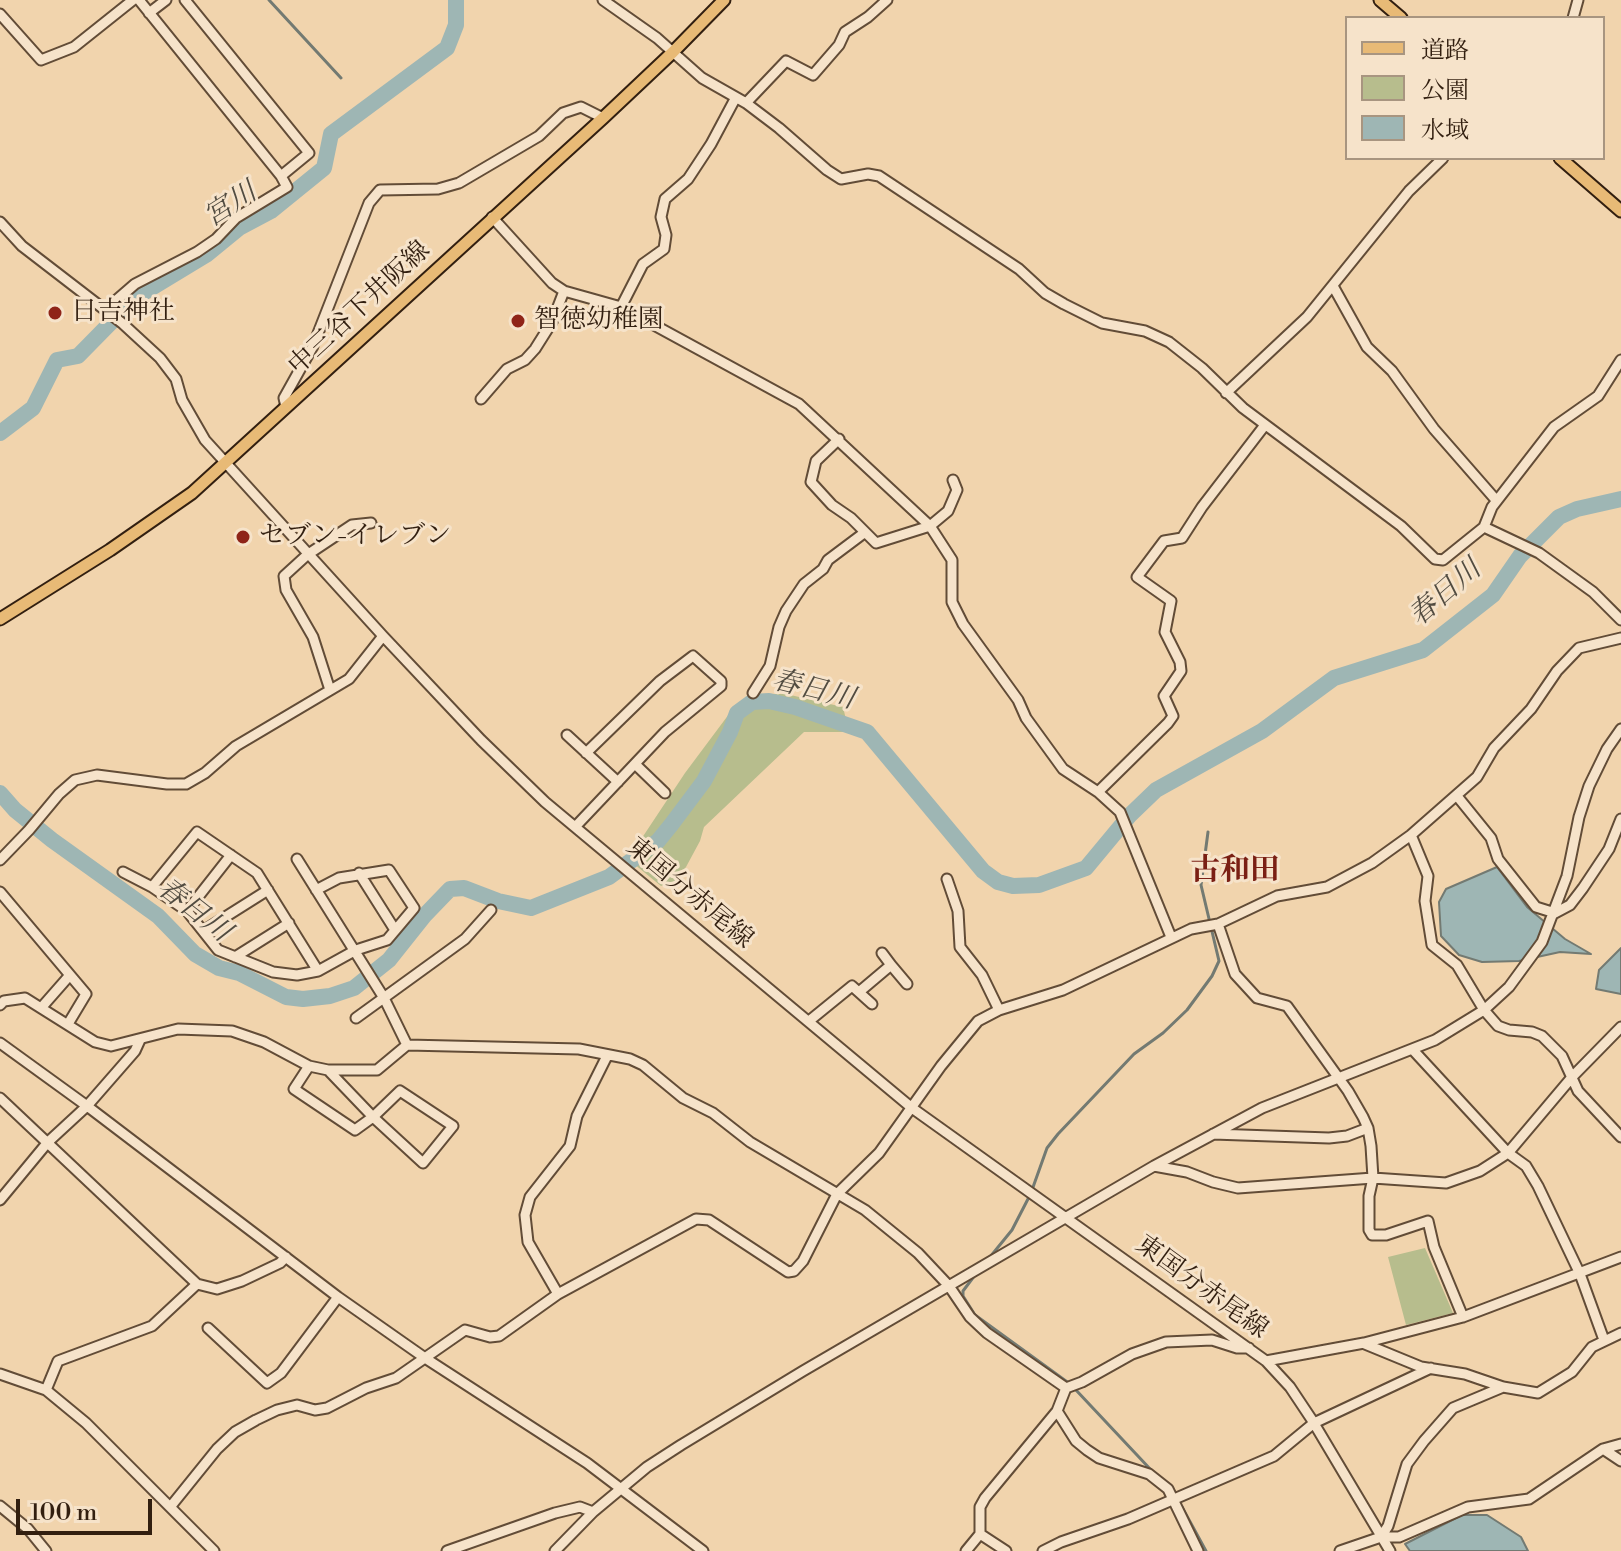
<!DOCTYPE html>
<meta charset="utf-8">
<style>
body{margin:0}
#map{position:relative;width:1621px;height:1551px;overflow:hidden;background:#f1d4ad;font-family:"Libre Bodoni","Noto Serif JP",serif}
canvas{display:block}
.legend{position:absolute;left:1345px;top:16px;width:260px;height:144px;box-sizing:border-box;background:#f6e3ca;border:2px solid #a89580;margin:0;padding:10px 14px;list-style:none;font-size:24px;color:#321f10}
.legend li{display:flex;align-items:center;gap:16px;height:40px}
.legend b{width:40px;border:2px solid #a89580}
.scale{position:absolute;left:16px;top:1499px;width:136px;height:36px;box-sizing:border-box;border:4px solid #321f10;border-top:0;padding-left:10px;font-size:24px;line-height:28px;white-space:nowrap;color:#321f10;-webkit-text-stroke:6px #f6e3ca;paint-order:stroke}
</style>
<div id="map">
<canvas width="1621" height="1551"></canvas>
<ul class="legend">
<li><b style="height:10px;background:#e8ba76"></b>道路</li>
<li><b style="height:22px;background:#b7bd8d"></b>公園</li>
<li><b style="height:22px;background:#9eb6b4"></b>水域</li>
</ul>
<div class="scale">100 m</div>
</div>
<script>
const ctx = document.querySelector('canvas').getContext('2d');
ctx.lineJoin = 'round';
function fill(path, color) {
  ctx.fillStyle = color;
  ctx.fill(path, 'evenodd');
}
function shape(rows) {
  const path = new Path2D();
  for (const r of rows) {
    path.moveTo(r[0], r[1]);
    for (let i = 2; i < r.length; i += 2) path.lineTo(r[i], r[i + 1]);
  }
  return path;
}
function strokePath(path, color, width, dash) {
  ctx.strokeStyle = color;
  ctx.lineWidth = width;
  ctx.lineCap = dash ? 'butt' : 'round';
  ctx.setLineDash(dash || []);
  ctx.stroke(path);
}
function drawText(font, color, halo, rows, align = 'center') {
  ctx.font = font + ' "Libre Bodoni","Noto Serif JP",serif';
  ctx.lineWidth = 6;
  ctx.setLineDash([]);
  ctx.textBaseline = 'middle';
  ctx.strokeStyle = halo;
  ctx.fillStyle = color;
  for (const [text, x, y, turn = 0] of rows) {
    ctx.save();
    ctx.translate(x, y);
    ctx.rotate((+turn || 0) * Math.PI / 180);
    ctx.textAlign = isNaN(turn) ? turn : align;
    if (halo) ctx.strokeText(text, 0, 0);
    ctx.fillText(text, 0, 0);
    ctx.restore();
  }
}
const green = shape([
 [761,694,786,694,843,707,849,732,804,732,704,827,700,841,686,867,675,881,661,886,628,859,685,773,735,706,746,698],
 [1425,1248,1453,1313,1406,1325,1388,1257]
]);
const water = shape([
 [1497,867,1527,907,1565,939,1591,954,1560,952,1519,961,1482,962,1459,955,1441,936,1439,902,1446,889,1497,867],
 [1621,948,1621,994,1596,989,1599,970,1621,948],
 [1462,1515,1487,1515,1521,1537,1528,1551,1410,1551,1405,1544,1462,1515]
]);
const stream = shape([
 [269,0,341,78],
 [1032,1190,1047,1148,1058,1134,1134,1054,1163,1033,1187,1010,1212,976,1219,961,1201,885,1208,832],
 [990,1257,1012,1230,1029,1197],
 [975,1275,963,1291,963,1296,975,1315,1070,1384],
 [1075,1389,1152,1471],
 [1182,1507,1206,1551]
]);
const river = shape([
 [0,433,33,408,57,360,78,356,135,298,206,255,239,228,271,211,324,168,331,134,447,48,456,25,456,0],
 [0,793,15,810,52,840,158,916,195,954,219,968,239,973,286,997,303,999,330,996,354,988,389,960,424,916,450,889,464,888,498,901,531,908,609,877,658,841,671,825,704,781,730,732,737,713,752,702,769,701,795,707,867,732,983,871,998,882,1013,886,1039,885,1086,868,1130,815,1156,790,1262,731,1334,678,1423,650,1493,595,1520,556,1559,517,1577,509,1621,499]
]);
const minor = shape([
 [185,0,309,153,281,176],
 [603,0,657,38,702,78,746,103,779,128,827,170,841,179,868,174,879,176,1019,269,1045,293,1064,304,1102,323,1145,331,1169,342,1202,368,1243,408,1401,526,1435,559,1443,560,1484,527,1492,507,1554,427,1598,396,1621,360],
 [149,13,166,0],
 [0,14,41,60,74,47,133,0],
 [1573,18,1578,0],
 [746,103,786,61,813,75,839,45,845,32,868,17,887,0],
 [492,217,552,283,564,291,621,307,799,404,930,526,952,560,952,602,963,624,1018,700,1026,718,1063,769,1098,792,1120,812,1171,937],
 [0,222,22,246,122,323,160,358,176,379,182,400,205,440,383,636,481,740,545,802,912,1108,1266,1361,1290,1387,1312,1420,1390,1551],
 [1333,286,1367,347,1392,371,1434,429,1496,500],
 [621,307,643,264,664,249,666,235,661,217,665,199,688,179,711,144,735,99],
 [105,310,135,284,197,252,216,239,236,218,287,187,281,176,139,0],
 [1226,393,1307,317,1409,191,1443,158],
 [481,399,507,369,525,360,535,349,552,322,564,291],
 [286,407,284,398,313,346,369,203,380,190,438,189,459,183,539,136,563,113,581,107,603,118],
 [839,439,816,461,811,482,832,505,851,518,876,543,930,526,948,511,957,490,953,480],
 [1484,527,1539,553,1593,592,1621,620],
 [330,690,313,637,286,590,284,576,307,555,352,525,371,523],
 [753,693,770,666,779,627,786,611,804,584,823,569,828,560,864,533],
 [567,735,618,782],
 [636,765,665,793],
 [1098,792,1168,723,1173,716,1164,696,1181,671,1180,662,1165,632,1171,601,1137,577,1164,541,1182,538,1202,507,1265,425],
 [1457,796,1491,838,1498,859,1536,907,1555,913,1570,905,1583,888,1609,849,1621,819],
 [575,827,665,732,721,686,721,681,693,656,660,681,586,753],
 [1411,835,1428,876,1425,901,1432,945,1457,965,1484,1010,1498,1026,1509,1030,1532,1032,1542,1036,1562,1056,1578,1091,1621,1137],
 [297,859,384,998,407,1045],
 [0,860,29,830,59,794,75,780,97,775,167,784,186,784,205,773,236,746,349,679,383,636],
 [123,872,152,887,187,911,218,950,273,972,297,975,318,971],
 [359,873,395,930],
 [947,879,958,911,960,947,982,975,999,1010],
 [152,887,197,832,257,873,318,971,356,950,387,940,414,908,389,870,339,878,316,890],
 [0,892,86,994,68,1024],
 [187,911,231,855],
 [1218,924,1235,974,1257,998,1287,1006,1348,1091,1363,1117,1368,1128,1371,1146,1373,1178,1369,1196,1369,1230,1372,1235,1386,1235,1428,1221,1434,1247,1463,1317],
 [203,931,268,890],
 [235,957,289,923],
 [891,965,907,984],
 [859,992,891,965,882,953],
 [0,1005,4,1001,25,998,95,1042,111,1046,178,1029,232,1031,264,1042,309,1066,328,1070,377,1070,407,1045,579,1049,630,1059,643,1065,683,1098,713,1113,750,1142,865,1210,918,1253,949,1286,970,1317,987,1333,1066,1388],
 [41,1008,70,975],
 [356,1018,465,939,491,910],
 [809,1021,852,986,872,1004],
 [0,1043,87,1106,338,1297,425,1358,587,1463,703,1551],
 [1413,1050,1508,1153,1526,1166,1538,1186,1580,1274,1604,1340],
 [309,1066,294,1089,355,1130,373,1117,400,1091,453,1126,423,1163,373,1117,328,1070],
 [0,1098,197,1284,217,1289,242,1281,280,1263,286,1257],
 [1213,1134,1329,1138,1347,1136,1368,1128],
 [1154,1166,1187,1172,1213,1182,1238,1188,1373,1178,1446,1183,1480,1171,1508,1153,1573,1076,1621,1027],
 [0,1200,48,1142,87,1106,135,1051,140,1040],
 [558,1294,528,1242,525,1215,530,1197,570,1146,577,1116,607,1056],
 [208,1328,267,1383,281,1373,338,1297],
 [1365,1344,1421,1367,1465,1374,1503,1387,1538,1393,1572,1372,1592,1347,1621,1333],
 [1266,1361,1364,1343,1463,1317,1621,1257],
 [0,1374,46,1390,86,1423,214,1551],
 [46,1390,58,1361,152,1326,197,1284],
 [1057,1411,1076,1441,1087,1450,1099,1458,1149,1474,1168,1489,1198,1551],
 [1603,1449,1621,1461],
 [0,1506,28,1529,46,1551],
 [171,1506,217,1449,235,1432,256,1420,277,1410,297,1405,315,1410,327,1408,366,1388,396,1378,465,1330,490,1337,499,1336,558,1294,696,1219,709,1220,788,1272,794,1271,803,1261,837,1194,879,1153,941,1066,978,1021,999,1010,1063,990,1191,929,1218,924,1277,896,1327,887,1372,863,1411,835,1477,777,1494,748,1531,709,1557,671,1579,648,1621,638],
 [980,1534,1006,1551],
 [1381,1537,1388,1526,1407,1464,1424,1441,1453,1408,1503,1387],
 [447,1551,555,1513,580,1507,593,1512],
 [555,1551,593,1512,647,1467,681,1445,803,1371,1154,1166,1262,1108,1435,1040,1484,1010,1509,987,1542,942,1567,876,1579,817,1589,786,1607,749,1621,729],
 [966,1551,980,1534,980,1507,985,1498,1057,1411,1066,1388,1082,1382,1132,1354,1166,1342,1212,1340,1237,1348,1249,1348],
 [1043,1551,1061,1542,1128,1519,1274,1456,1314,1423,1431,1368],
 [1340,1551,1381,1537,1399,1537,1468,1507,1529,1499,1603,1449,1621,1444]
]);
const major = shape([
 [1380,0,1401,18],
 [1560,158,1621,211],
 [0,619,110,550,192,493,603,118,673,52,724,0]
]);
const markers = [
 [55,313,8,"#8f2418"],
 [518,321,8,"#8f2418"],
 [243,537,8,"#8f2418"]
];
const streetNames = [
 ["中三谷下井阪線",360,309,-43],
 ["東国分赤尾線",689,894,40],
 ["東国分赤尾線",1201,1288,36]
];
const poiNames = [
 ["日吉神社",71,313],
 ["智徳幼稚園",534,321],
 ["セブン-イレブン",259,537]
];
const waterNames = [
 ["宮川",231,206,-33],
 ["春日川",1446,594,-41],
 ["春日川",813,691,14],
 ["春日川",193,911,38]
];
const quarterNames = [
 ["古和田",1235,872]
];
fill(green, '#b7bd8d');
fill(water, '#9eb6b4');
strokePath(water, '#737a72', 2);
strokePath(stream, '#737a72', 3);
strokePath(river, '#9eb6b4', 16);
strokePath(minor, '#624c37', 13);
strokePath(major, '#321f10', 15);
strokePath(minor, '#f6e3ca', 9);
strokePath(major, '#e8ba76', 11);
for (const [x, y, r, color] of markers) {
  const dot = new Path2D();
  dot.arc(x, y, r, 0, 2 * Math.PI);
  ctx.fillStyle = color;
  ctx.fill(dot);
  strokePath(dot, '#f6e3ca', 3);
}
drawText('26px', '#321f10', '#f6e3ca', streetNames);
drawText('26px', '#321f10', '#f6e3ca', poiNames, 'left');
drawText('italic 28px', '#524c41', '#f6e3ca', waterNames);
drawText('bold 30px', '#7a1f14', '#f6e3ca', quarterNames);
</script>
